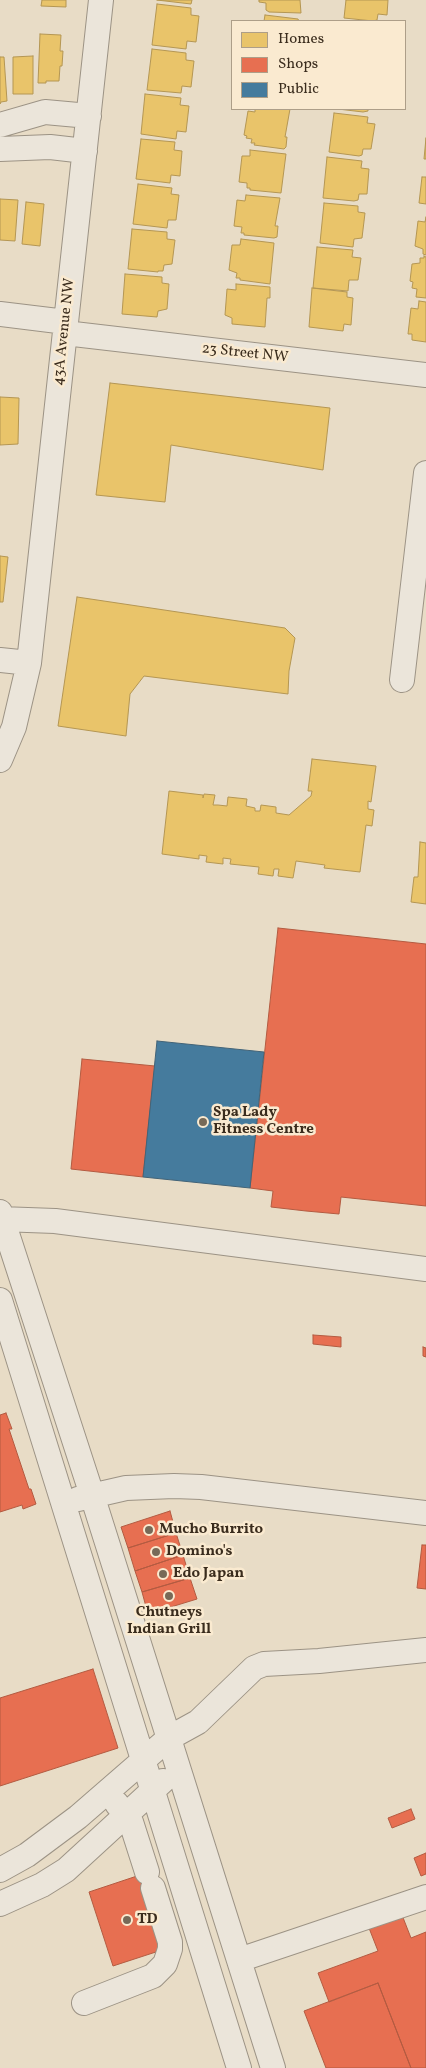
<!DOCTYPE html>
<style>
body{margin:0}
#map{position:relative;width:426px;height:2068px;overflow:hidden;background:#e8dcc6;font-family:Vollkorn,serif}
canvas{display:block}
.legend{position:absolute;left:231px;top:20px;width:175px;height:90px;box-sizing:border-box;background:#faead0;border:1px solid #ad9e88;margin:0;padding:6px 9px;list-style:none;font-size:15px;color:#3a2c1d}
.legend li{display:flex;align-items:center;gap:10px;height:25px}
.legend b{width:25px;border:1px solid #ad9e88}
</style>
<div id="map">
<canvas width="426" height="2068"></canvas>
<ul class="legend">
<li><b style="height:14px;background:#e9c46a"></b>Homes</li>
<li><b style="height:14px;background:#e76f51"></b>Shops</li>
<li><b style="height:14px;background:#457b9d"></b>Public</li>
</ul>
</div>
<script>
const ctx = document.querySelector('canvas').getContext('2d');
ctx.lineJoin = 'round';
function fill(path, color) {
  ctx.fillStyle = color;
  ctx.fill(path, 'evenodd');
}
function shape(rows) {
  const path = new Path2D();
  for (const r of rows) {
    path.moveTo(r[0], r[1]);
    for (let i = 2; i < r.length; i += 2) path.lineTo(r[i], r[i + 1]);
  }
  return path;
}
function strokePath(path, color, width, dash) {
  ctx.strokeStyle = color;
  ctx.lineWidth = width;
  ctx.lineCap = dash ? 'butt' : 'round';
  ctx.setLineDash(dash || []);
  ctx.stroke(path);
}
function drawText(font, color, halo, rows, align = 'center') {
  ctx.font = font + ' Vollkorn,serif';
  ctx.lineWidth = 5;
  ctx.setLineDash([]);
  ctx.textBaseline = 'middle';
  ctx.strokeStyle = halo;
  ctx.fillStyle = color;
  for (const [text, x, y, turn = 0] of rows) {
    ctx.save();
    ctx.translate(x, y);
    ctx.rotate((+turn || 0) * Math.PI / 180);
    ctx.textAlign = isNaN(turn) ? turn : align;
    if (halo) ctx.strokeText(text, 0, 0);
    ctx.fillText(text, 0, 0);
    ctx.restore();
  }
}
const homes = shape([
 [42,0,66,0,66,7,41,6,42,0],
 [157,0,192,0,191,4,157,0],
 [259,0,300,0,301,13,269,12,266,10,266,3,259,2,259,0],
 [346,0,388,0,387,15,378,14,377,20,373,21,344,18,346,0],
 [157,4,191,8,191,15,199,16,196,42,187,41,186,49,152,45,157,4],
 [265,15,298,19,299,21,264,21,265,15],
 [40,34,61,35,60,51,63,51,62,66,60,66,59,81,46,81,46,83,38,83,40,34],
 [152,49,186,53,186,60,194,61,191,87,182,86,181,93,147,90,152,49],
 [33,56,33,94,13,94,13,57,33,56],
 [0,57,4,57,7,101,1,102,0,104,0,57],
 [145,94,181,98,180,105,189,106,186,132,177,131,176,139,141,134,145,94],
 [255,109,290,109,285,137,287,137,286,147,284,149,254,145,255,143,251,143,252,139,246,138,247,136,244,135,248,111,255,112,255,109],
 [338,109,368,109,368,111,363,112,338,109],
 [334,113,368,117,367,123,375,124,371,149,363,149,362,155,359,156,329,152,334,113],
 [426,138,426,159,424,159,426,138],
 [141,139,175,142,174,150,182,151,180,176,171,175,170,183,136,179,141,139],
 [250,150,286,154,281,193,250,190,250,188,247,188,247,183,239,182,242,156,250,156,250,150],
 [327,157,362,161,361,168,369,169,367,194,359,194,358,200,354,201,323,198,327,157],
 [422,177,426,177,426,204,419,203,422,177],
 [138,184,172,188,171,194,179,195,176,220,168,220,167,228,133,224,138,184],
 [246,195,280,198,275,226,278,226,277,237,274,238,244,235,244,233,241,233,242,227,234,226,237,200,245,201,246,195],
 [0,199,18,200,15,241,0,240,0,199],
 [26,202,44,204,40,246,22,244,26,202],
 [324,203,358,206,358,212,365,213,362,238,354,239,353,247,320,243,324,203],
 [426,217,426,255,423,254,423,249,415,246,418,221,425,222,426,217],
 [132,229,167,232,167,239,175,240,172,264,164,265,163,271,158,271,158,272,128,269,132,229],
 [241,239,274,243,270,284,240,280,240,278,236,278,237,273,229,270,232,245,240,245,241,239],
 [317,247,353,250,352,257,361,258,358,280,349,280,348,291,313,288,317,247],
 [424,256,426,257,426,298,416,297,417,289,412,288,413,282,410,281,412,264,420,263,420,258,424,258,424,256],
 [125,274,162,277,162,283,169,284,167,309,158,311,157,317,122,314,125,274],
 [236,284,270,287,270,298,267,298,265,327,232,324,232,318,225,315,227,289,236,290,236,284],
 [312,288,347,292,347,297,353,298,351,325,344,324,343,331,309,327,312,288],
 [419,301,426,302,426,342,412,340,412,334,408,334,411,308,418,309,419,301],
 [110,383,330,408,323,470,171,445,165,502,96,495,110,383],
 [0,397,19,398,18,444,0,445,0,397],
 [0,556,8,557,3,602,0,602,0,556],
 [77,597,285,628,295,638,289,671,288,694,144,676,130,694,126,736,58,726,77,597],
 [312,759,376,766,371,802,368,801,368,809,374,810,372,826,366,825,360,872,324,868,325,865,296,861,293,878,278,876,279,869,274,869,273,876,258,874,259,867,230,864,231,859,223,858,223,864,206,862,207,856,199,855,199,859,162,854,169,791,203,795,203,798,204,794,215,795,213,805,218,805,227,806,228,797,247,799,246,806,255,808,255,811,260,811,261,805,276,807,276,813,289,815,311,796,312,791,308,791,312,759],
 [420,842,426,843,426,904,411,902,414,877,418,877,420,842]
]);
const shops = shape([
 [278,928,426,944,426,1206,341,1197,339,1214,306,1211,271,1207,273,1191,250,1188,278,928],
 [82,1059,155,1066,143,1177,71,1169,82,1059],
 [313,1335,341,1337,341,1347,313,1344,313,1335],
 [423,1347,426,1348,426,1357,423,1356,423,1347],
 [6,1413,12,1429,9,1429,29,1489,31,1489,36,1504,23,1509,22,1505,0,1512,0,1415,6,1413],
 [170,1511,176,1533,128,1548,121,1527,170,1511],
 [176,1533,183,1555,135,1571,128,1548,176,1533],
 [422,1545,426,1545,426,1589,417,1588,422,1545],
 [183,1555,190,1578,142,1592,135,1571,183,1555],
 [190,1578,197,1599,148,1614,142,1592,190,1578],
 [93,1669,118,1748,0,1786,0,1698,93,1669],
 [411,1809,415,1819,392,1828,388,1818,411,1809],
 [426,1853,426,1874,421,1876,414,1858,426,1853],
 [155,1870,161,1886,165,1949,113,1966,89,1892,155,1870],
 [402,1915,411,1938,426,1932,426,2068,411,2068,378,1983,329,2002,318,1973,378,1951,369,1928,402,1915],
 [378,1983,411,2068,326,2068,304,2011,378,1983]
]);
const public = shape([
 [157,1041,264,1052,250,1188,143,1177,157,1041]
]);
const minor = shape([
 [0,125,45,112,89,116],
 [0,149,50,147,85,151],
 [0,314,66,322],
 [65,333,426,375],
 [0,660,29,663],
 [402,680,426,473],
 [0,760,14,727,29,663,101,0],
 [0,1212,92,1495,273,2068],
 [0,1219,55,1221,426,1269],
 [0,1300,239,2068],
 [78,1499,126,1488,174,1486,201,1487,426,1513],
 [117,1804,131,1822,147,1872],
 [0,1870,27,1855,78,1817,169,1738,198,1722,254,1668,264,1664,319,1661,426,1650],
 [0,1904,42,1885,66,1870,163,1781],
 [239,1960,426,1897],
 [84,2003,153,1976,165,1964,170,1949,170,1942,153,1888]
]);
const markers = [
 [203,1122,5,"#776a58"],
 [149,1530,5,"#776a58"],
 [156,1552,5,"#776a58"],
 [163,1574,5,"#776a58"],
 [169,1596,5,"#776a58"],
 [127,1920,5,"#776a58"]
];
const streetNames = [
 ["43A Avenue NW",65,332,-84],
 ["23 Street NW",245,354,6]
];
const poiNames = [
 ["Spa Lady",213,1113],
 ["Fitness Centre",213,1130],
 ["Mucho Burrito",159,1530],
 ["Domino's",166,1552],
 ["Edo Japan",173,1574],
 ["Chutneys",169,1613,"center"],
 ["Indian Grill",169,1630,"center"],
 ["TD",137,1920]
];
fill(homes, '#e9c46a');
strokePath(homes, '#b49653', 1);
fill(shops, '#e76f51');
strokePath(shops, '#b35b41', 1);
fill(public, '#457b9d');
strokePath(public, '#426377', 1);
strokePath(minor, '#9c9385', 26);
strokePath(minor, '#ebe5da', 24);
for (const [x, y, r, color] of markers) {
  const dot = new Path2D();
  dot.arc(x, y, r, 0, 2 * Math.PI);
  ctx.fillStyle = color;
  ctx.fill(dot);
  strokePath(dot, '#faead0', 2);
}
drawText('15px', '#3a2c1d', '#faead0', streetNames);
drawText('bold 15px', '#3a2c1d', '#faead0', poiNames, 'left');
</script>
